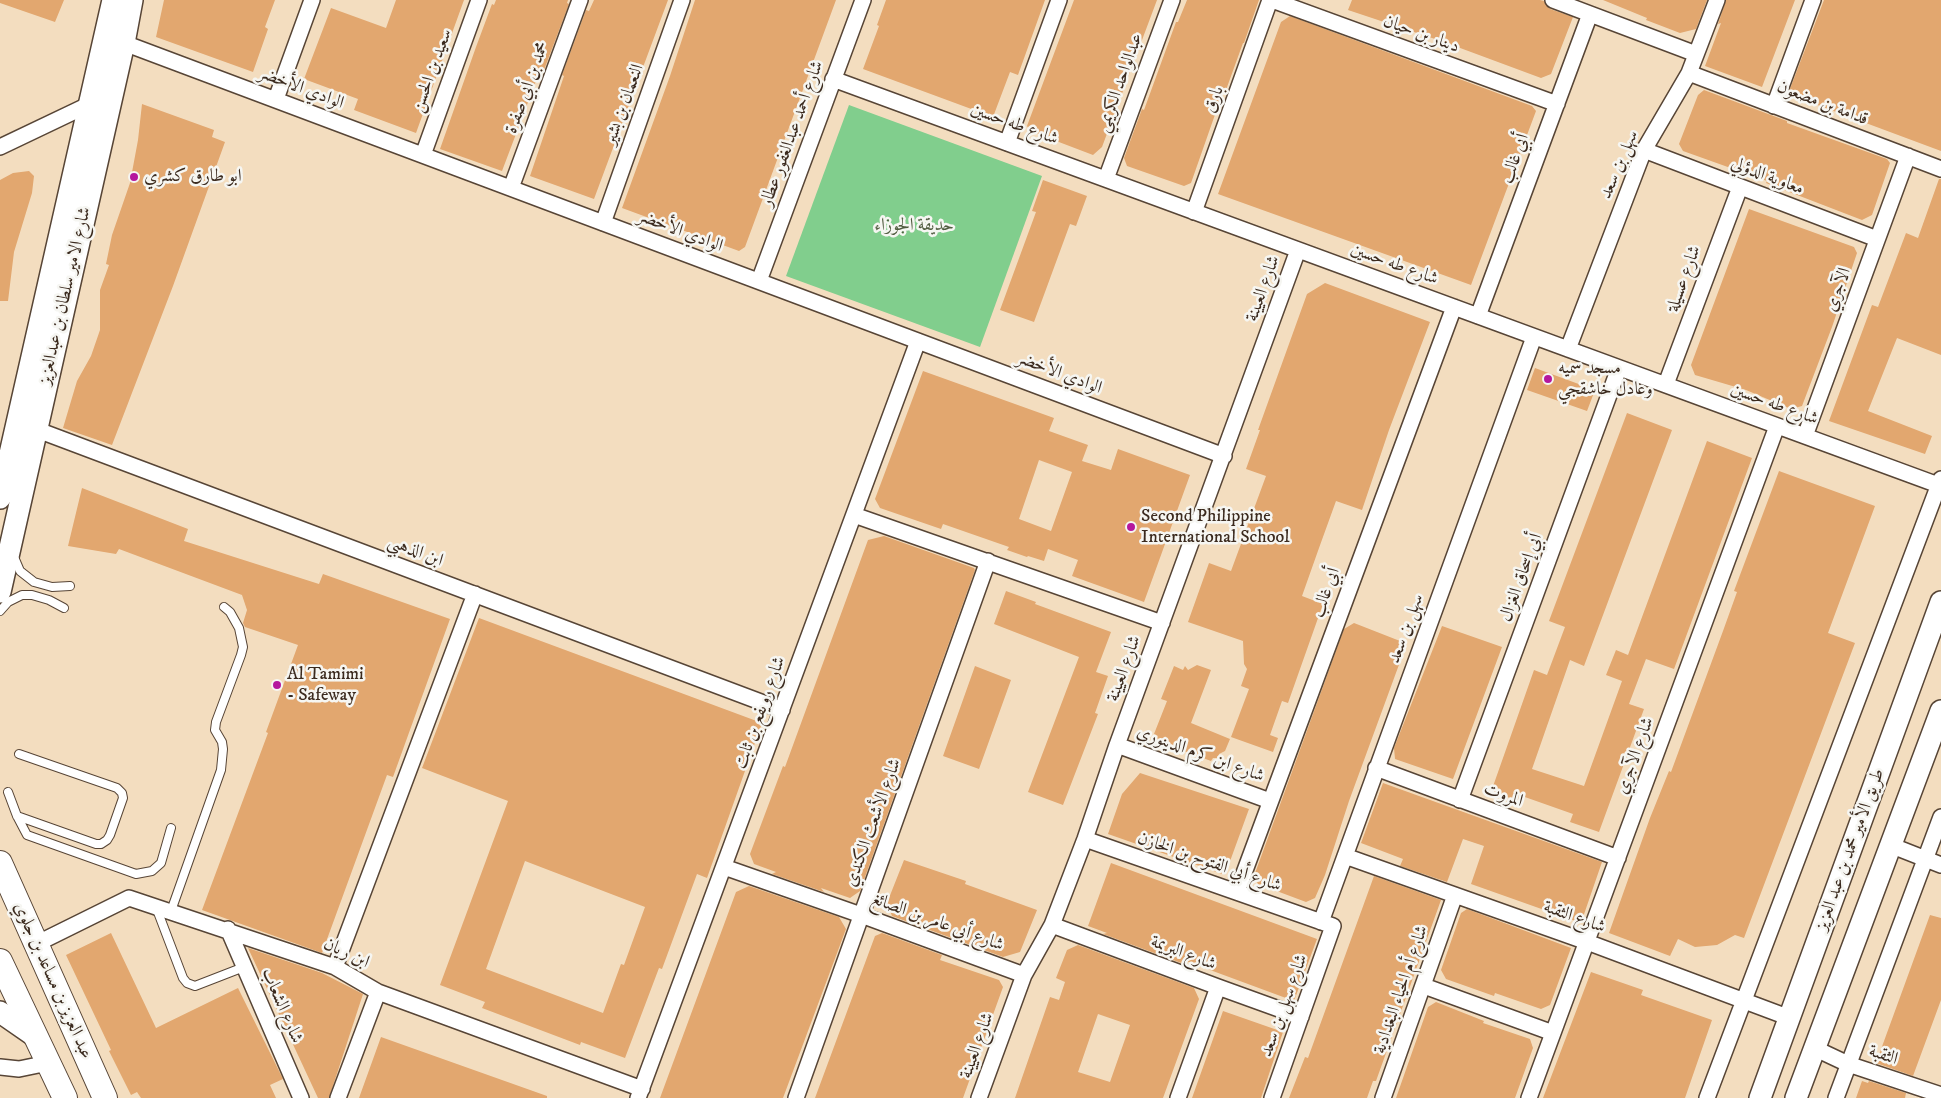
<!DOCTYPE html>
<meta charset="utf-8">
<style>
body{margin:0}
canvas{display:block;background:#f3ddbf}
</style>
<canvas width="1941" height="1098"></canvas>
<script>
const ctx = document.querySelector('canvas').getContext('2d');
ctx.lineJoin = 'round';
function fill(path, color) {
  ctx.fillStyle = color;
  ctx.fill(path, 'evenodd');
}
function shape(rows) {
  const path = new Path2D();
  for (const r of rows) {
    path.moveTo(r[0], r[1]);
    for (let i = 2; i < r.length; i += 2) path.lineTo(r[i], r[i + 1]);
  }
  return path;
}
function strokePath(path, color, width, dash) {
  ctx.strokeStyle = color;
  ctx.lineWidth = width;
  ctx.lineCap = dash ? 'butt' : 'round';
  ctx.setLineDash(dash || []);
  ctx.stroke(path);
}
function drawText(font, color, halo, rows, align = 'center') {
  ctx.font = font + ' "IM FELL DW Pica",Amiri,serif';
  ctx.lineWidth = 5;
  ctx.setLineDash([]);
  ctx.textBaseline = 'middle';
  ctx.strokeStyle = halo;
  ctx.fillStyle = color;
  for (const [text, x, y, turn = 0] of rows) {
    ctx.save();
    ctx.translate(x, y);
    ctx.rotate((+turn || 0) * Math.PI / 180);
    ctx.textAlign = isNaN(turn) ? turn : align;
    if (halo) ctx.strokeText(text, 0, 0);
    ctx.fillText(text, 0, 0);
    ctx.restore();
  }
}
const green = shape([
 [849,105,1042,176,980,347,786,276]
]);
const building = shape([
 [0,0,64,0,55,22,0,3],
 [164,0,275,0,265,27,268,29,253,72,156,37],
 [396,0,464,0,416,133,354,110,358,99,304,79,331,8,386,28],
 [496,0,568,0,567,3,569,4,544,70,541,68,502,171,440,149,476,47,492,4,494,5],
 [594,0,668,0,594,199,530,176,564,76,562,75,586,10,589,11],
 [695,0,836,0,745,247,739,251,622,208,670,76],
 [886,0,1045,0,1018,75,1010,72,993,117,863,69,879,26,877,25],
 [1074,0,1157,0,1102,147,1093,155,1030,131,1027,126],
 [1187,0,1259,0,1244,43,1243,43,1226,90,1224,89,1191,183,1184,186,1127,166,1124,158,1142,109,1144,110,1176,22,1178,22],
 [1352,0,1540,0,1544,1,1550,9,1573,17,1551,74,1541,78,1444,42,1348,10],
 [1603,0,1707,0,1696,29,1680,33,1646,20,1647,18],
 [1726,0,1795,0,1762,87,1705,66,1721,23,1718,24],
 [1824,0,1941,0,1941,151,1788,94],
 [1290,16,1532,106,1536,111,1471,285,1218,194,1281,22],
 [1704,90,1787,121,1787,123,1887,159,1890,163,1872,215,1862,220,1766,183,1767,181,1683,151,1679,144,1698,95],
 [142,104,214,130,212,137,225,142,173,286,112,445,63,428,77,381,91,356,100,330,100,290,109,265,106,264,112,235,130,183,138,140],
 [29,171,34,176,32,193,14,252,8,301,0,301,0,180,13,173],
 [1939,179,1941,179,1941,355,1897,338,1868,411,1932,436,1925,454,1829,421,1872,305,1878,307,1906,233,1918,238],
 [1043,180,1087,196,1076,226,1070,224,1034,322,1000,310,1036,212,1032,211],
 [1749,209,1854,247,1857,253,1832,327,1802,406,1791,409,1746,390,1695,375,1691,365],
 [1325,283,1430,322,1389,430,1362,510,1336,501,1319,548,1302,596,1323,604,1288,703,1282,701,1270,735,1278,738,1273,752,1231,737,1249,689,1241,686,1247,669,1244,664,1243,641,1188,622,1209,563,1231,571,1266,476,1246,469,1260,430,1258,430,1307,294],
 [1535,368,1595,390,1587,411,1527,390],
 [923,371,1054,418,1049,431,1088,445,1082,461,1111,470,1118,449,1190,475,1144,602,1072,576,1078,560,1048,549,1044,561,1028,556,1027,557,1007,550,1009,547,943,524,941,529,880,508,875,499],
 [1039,460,1072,472,1051,531,1019,519],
 [1627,413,1672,430,1584,666,1570,660,1532,769,1584,786,1622,681,1606,675,1616,650,1628,655,1707,441,1752,458,1674,669,1646,659,1629,704,1644,709,1599,832,1570,822,1573,814,1522,796,1520,801,1491,792,1534,670,1547,675,1565,627,1549,621],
 [1779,471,1875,506,1828,633,1855,643,1744,938,1735,935,1717,945,1695,947,1678,939,1670,956,1609,933,1650,818,1669,771,1671,772,1723,631,1737,592,1734,591],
 [82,488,188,529,184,541,319,584,323,574,450,619,393,777,387,775,322,953,202,910,268,733,266,732,298,645,245,627,243,623,247,610,242,595,119,549,116,554,68,546],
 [884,536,974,568,975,570,860,891,850,898,821,888,824,892,772,874,776,872,754,864,750,854,783,766,785,767,868,540],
 [1006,591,1036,602,1035,604,1111,632,1096,672,1108,676,1095,713,1098,714,1063,805,1028,792,1079,657,994,624],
 [479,618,762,723,707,878,697,874,662,969,659,968,625,1058,581,1042,580,1045,482,1008,485,1002,440,985,508,801,422,768],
 [525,861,645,907,624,965,621,964,603,1013,486,969],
 [1354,623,1400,641,1404,651,1349,801,1325,875,1315,898,1306,902,1258,884,1254,876,1344,629],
 [1442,626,1502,647,1453,779,1395,759,1394,748],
 [1197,665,1211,670,1191,723,1230,739,1225,751,1219,754,1218,758,1213,758,1211,761,1184,751,1183,753,1164,746,1162,742,1156,740,1158,736,1154,734,1167,701,1161,699,1174,666,1183,670,1185,666,1188,670],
 [975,666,1011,680,979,769,943,756],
 [1140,773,1249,809,1225,875,1108,834,1122,794],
 [1383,783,1602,862,1581,923,1471,884,1484,846,1463,839,1447,882,1400,866,1403,859,1361,843],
 [904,860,966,881,965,884,1037,910,1020,952,1003,957,892,916,887,903],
 [1111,863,1317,939,1294,1001,1183,960,1184,964,1103,934,1107,933,1088,926],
 [1374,876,1441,900,1376,1081,1373,1081,1367,1098,1289,1098,1305,1057,1308,1058],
 [749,886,839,917,846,929,783,1098,660,1098,736,892],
 [1467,909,1571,948,1550,1005,1541,1009,1495,993,1494,996,1446,979,1441,970,1461,913],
 [1930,915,1941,918,1941,1000,1913,1076,1876,1063],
 [111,933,156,1028,238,988,283,1079,270,1085,276,1098,141,1098,137,1092,131,1095,109,1051,111,1050,66,955],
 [882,933,942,955,940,960,999,980,1003,987,963,1098,815,1098,875,936],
 [1078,945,1194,988,1199,999,1163,1098,1015,1098,1050,997,1059,1000,1065,982,1056,978,1067,950],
 [1098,1014,1130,1025,1110,1082,1078,1072],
 [248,948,322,973,363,994,329,1098,318,1098],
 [1591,972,1643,990,1641,995,1712,1020,1685,1098,1543,1098],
 [1436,1002,1484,1021,1483,1023,1530,1039,1533,1048,1515,1098,1396,1098,1428,1007],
 [1223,1011,1283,1032,1261,1098,1192,1098],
 [381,1037,547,1096,547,1098,359,1098],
 [1862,1081,1868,1083,1869,1081,1906,1093,1905,1098,1856,1098]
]);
const lane = shape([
 [14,557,20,571,34,582,52,587,70,586],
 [0,611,8,602,22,595,32,595,49,600,64,608],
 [8,792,17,816,27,835,136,874,152,871,161,863,171,828],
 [17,816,96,844,101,844,107,840,110,835,123,798,122,793,117,788,19,754],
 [156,907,183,978,187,983,195,986,244,967],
 [171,911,221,770,223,749,222,742,215,730,216,722,241,655,243,647,239,628,230,612,224,607]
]);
const street = shape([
 [1272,0,1557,104],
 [1553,0,1696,54],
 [124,43,1224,456],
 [1689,73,1941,169],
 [833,79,1941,486],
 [276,99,312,0],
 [1774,106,1813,0],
 [1007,143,1059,0],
 [0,147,88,105],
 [1644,150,1877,239],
 [423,155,479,0],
 [1106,179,1172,0],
 [511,188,580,0],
 [1194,212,1270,0],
 [603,223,682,0],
 [759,281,863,0],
 [1478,316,1590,14],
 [1568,349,1644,150,1689,73,1717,0],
 [1666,384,1740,187],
 [35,429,782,710],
 [1805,436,1908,156],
 [854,515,1162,623],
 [1117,745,1270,801],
 [1376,768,1618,858],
 [1460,800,1619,368],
 [1085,839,1333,926,1272,1098],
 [1890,845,1941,865],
 [1345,856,1587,942,1790,1018],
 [724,867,861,915,1024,975],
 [1237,892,1454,307],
 [1321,922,1534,337],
 [1052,925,1218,987,1301,1017],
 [228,929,301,1098],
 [36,944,129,898,335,967,378,992,642,1089],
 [335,967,475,594],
 [1424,986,1553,1033],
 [1814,1048,1848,1064,1941,1095],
 [0,1067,19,1069,48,1063],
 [338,1098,378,992],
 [638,1098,918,341],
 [796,1098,988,561],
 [979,1098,1024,975,1052,925,1085,839,1117,745,1298,250],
 [1178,1098,1218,987],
 [1383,1098,1455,895],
 [1529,1098,1777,426],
 [1707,1098,1941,479],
 [1836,1098,1941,817]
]);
const secondary = shape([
 [0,498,113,0],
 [0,592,124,43,132,0],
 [0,1012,36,1037],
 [1760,1098,1941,602],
 [1796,1098,1941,711]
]);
const primary = shape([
 [0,863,105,1098],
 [0,961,65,1098]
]);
const markers = [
 [134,177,5,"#b5179e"],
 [1548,379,5,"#b5179e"],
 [1131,527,5,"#b5179e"],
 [277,685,5,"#b5179e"]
];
const streetNames = [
 ["دينار بن حيان",1421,35,20],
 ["سعيد بن الحسن",433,71,-70],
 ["عبدالواحد الكريمي",1121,83,-70],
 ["محمد بن أبي صفرة",528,88,-70],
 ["الوادي الأخضر",301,89,21],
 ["بارق",1215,100,-70],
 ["قدامة بن مضعون",1822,104,21],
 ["النعمان بن بشير",625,105,-70],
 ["شارع طه حسين",1014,125,20],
 ["شارع أحمد عبدالغفور عطار",793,134,-70],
 ["أبي غالب",1516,159,-70],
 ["سهل بن سعد",1620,165,-67],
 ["معاوية الدؤلي",1767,177,21],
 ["الوادي الأخضر",680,232,21],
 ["شارع طه حسين",1394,265,20],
 ["شارع عسيلة",1685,279,-70],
 ["شارع العيينة",1264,289,-70],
 ["الآجري",1839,290,-70],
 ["شارع الامير سلطان بن عبدالعزيز",66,296,-77],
 ["الوادي الأخضر",1059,374,21],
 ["شارع طه حسين",1774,405,20],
 ["ابن الذهبي",415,552,21],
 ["أبي إسحاق الغزال",1522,578,-70],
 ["أبي غالب",1327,593,-70],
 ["سهل بن سعد",1407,629,-70],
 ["شارع العيينة",1125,669,-70],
 ["شارع رويفع بن ثابت",761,713,-70],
 ["شارع ابن كرم الدينوري",1200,755,20],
 ["شارع الآجري",1636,756,-70],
 ["المروت",1503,796,20],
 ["شارع الأشعث الكندي",874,823,-70],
 ["طريق الأمير محمد بن عبد العزيز",1851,850,-70],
 ["شارع أبي الفتوح بن الخازن",1209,863,19],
 ["شارع الثقبة",1574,918,20],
 ["شارع أبي عامر بن الصائغ",937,923,20],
 ["ابن ريان",346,954,25],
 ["شارع البريمة",1183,954,21],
 ["عبد العزيز بن مساعد بن جلوي",52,981,66],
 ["شارع أم الحياء البغدادية",1402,990,-71],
 ["شارع الشعاب",281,1006,67],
 ["شارع سهل بن سعد",1285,1006,-70],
 ["شارع العيينة",978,1046,-70],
 ["الثقبة",1883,1056,19]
];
const poiNames = [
 ["ابو طارق كشري",144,177],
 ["مسجد سميه",1558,369],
 ["وعادل خاشقجي",1558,390],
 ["Second Philippine",1141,517],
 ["International School",1141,538],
 ["Al Tamimi",287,675],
 ["- Safeway",287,696]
];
const parkNames = [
 ["حديقة الجوزاء",914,226]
];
fill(green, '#81ce8d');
fill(building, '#e2a76f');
strokePath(lane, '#574536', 10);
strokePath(street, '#574536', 18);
strokePath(secondary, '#574536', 24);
strokePath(primary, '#574536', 26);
strokePath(lane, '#fff', 8);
strokePath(street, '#fff', 15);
strokePath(secondary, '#fff', 21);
strokePath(primary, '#fff', 24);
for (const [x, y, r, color] of markers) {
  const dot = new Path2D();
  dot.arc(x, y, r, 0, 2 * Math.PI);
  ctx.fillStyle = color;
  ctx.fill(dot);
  strokePath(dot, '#f6f6f2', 2);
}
drawText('18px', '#3b2a1e', '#f6f6f2', streetNames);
drawText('18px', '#3b2a1e', '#f6f6f2', poiNames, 'left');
drawText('18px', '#505b3f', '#f6f6f2', parkNames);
</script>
